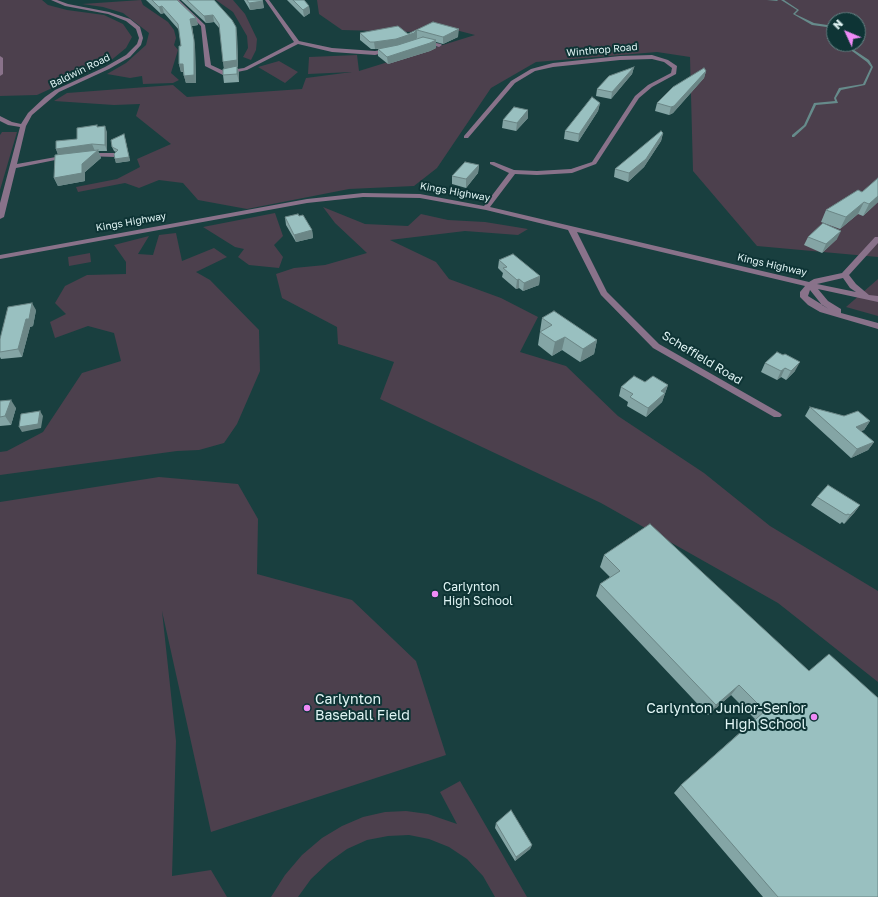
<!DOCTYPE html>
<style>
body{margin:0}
#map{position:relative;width:878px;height:897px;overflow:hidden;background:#193f3f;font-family:"Golos Text",sans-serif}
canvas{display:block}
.north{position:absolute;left:826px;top:12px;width:40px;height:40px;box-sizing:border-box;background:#0e3435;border:1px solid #628182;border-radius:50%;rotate:314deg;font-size:11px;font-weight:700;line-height:16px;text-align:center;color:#e1f5f5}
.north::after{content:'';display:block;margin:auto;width:14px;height:18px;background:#ef8bf7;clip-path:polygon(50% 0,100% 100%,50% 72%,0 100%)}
</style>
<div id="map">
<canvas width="878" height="897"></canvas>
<div class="north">N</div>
</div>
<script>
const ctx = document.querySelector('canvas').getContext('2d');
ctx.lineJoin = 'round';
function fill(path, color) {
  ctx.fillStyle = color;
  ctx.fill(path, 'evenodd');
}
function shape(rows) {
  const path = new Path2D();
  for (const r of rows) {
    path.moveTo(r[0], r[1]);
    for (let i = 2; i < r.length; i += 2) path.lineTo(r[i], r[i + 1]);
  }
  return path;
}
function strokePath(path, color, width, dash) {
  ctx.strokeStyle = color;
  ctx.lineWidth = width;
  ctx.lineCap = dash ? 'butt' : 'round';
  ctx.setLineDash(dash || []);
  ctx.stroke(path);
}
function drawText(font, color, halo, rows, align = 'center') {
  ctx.font = font + ' "Golos Text",sans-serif';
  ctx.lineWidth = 4;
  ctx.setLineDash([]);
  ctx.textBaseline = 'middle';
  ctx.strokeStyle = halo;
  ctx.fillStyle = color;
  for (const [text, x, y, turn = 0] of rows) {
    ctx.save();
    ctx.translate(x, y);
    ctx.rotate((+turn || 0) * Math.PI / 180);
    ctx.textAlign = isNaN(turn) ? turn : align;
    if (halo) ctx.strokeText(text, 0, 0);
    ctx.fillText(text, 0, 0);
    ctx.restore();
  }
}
const green = shape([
 [0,0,42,0,48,5,67,10,104,15,123,24,132,37,126,48,109,62,37,95,0,96],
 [141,0,143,5,168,22,174,30,176,38,174,45,178,50,171,73,179,80,173,83,143,84,142,76,130,78,107,74,126,63,146,45,149,33,123,13,103,7,82,4],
 [216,0,233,0,245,14,257,39,256,50,251,60,243,57,248,48,247,36,233,12],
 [317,0,878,0,878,257,757,246,693,171,690,57,657,52,536,62,491,88,437,168,414,186,349,189,247,209,198,200,183,183,159,180,139,188,125,183,78,192,76,187,117,179,140,167,137,159,171,144,136,116,140,104,114,105,54,101,67,93,173,85,187,97,302,89,306,78,352,72,308,74,309,57,357,55,359,71,475,35,448,28,414,32,342,30,319,14],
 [834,20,858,20,858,44,834,44],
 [279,61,298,72,285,83,258,67],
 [2,132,17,132,0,190,0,135],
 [323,207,365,224,408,226,421,214,448,220,485,222,528,229,518,235,465,231,390,240,436,262,449,279,501,298,538,317,520,352,566,366,618,416,704,473,770,526,878,591,878,682,778,603,601,503,380,399,394,362,338,344,337,327,282,298,276,274,294,268,325,265,367,253,335,223],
 [275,213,283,236,274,245,283,257,279,268,249,265,238,257,244,249,235,247,203,227],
 [176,233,182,261,214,248,227,257,196,272,210,280,259,330,260,371,237,424,224,443,199,450,177,451,0,475,0,452,7,451,43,432,82,373,121,361,114,333,88,326,55,338,50,322,66,314,55,303,65,286,87,275,126,274,126,262,114,245,149,236,138,254,153,255,159,235],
 [90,253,91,262,69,266,68,257],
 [878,279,878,316,846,307],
 [159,477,238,484,258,519,257,574,352,600,416,661,446,755,211,832,162,611,176,741,172,876,211,870,227,897,0,897,0,502],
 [460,781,527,897,495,897,483,876,467,859,449,847,429,839,409,835,388,836,367,840,347,849,329,862,311,879,298,897,271,897,285,875,302,855,322,838,342,826,363,817,385,812,406,811,428,814,457,824,440,792]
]);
const stream = shape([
 [767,0,778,0,777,1,767,0],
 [781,0,784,0,799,10,795,14,814,23,834,26,834,28,812,25,793,14,797,10,781,0],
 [852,44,854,44,854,50,869,60,873,67,865,85,841,90,836,98,838,103,816,105,806,126,794,137,792,137,792,135,804,125,814,103,835,101,834,98,839,88,863,84,871,67,867,62,852,51,852,44]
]);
const minor = shape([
 [51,0,57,0,68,4,109,12,130,19,140,27,143,38,141,45,130,57,109,69,59,92,32,115,26,126,17,164,67,155,70,157,16,168,4,217,0,219,0,203,20,127,8,125,0,121,0,116,12,122,21,124,28,113,45,97,55,90,105,67,126,55,137,44,139,38,136,29,126,21,108,14,65,6,51,0],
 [174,0,179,0,205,25,211,65,224,71,244,68,294,42,265,0,269,0,299,41,332,48,375,51,392,48,395,50,375,55,332,52,298,44,247,70,223,75,205,66,201,26,174,0],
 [422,40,441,44,442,45,439,47,420,42,422,40],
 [652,55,668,60,677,66,676,74,652,87,639,98,596,164,572,173,537,175,515,174,490,207,809,282,814,279,842,273,875,237,878,237,878,243,849,275,856,284,869,295,878,296,878,302,818,289,828,301,841,309,841,313,878,323,878,329,820,312,808,305,800,297,800,292,805,286,577,232,607,292,659,344,780,413,782,415,780,417,774,417,653,348,601,295,568,230,486,210,420,198,363,197,307,203,0,259,0,255,307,199,363,193,420,194,484,206,509,173,490,164,490,162,494,162,514,170,537,171,571,169,592,162,635,96,648,85,671,73,672,68,664,62,652,59,620,60,553,67,535,71,515,83,468,138,464,138,464,136,511,81,531,69,553,63,620,56,652,55],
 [843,278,850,288,856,292,817,284,843,278],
 [810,290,822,305,829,309,808,296,810,290],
 [0,56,3,58,3,74,0,76,0,56],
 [87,153,115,153,118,155,115,157,85,156,85,154,87,153]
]);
const wall = shape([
 [146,0,177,0,196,18,198,25,192,26,195,47,196,83,186,83,183,72,181,72,179,64,181,46,179,30,164,13,161,14],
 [181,0,214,0,237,34,238,67,237,67,239,73,239,82,224,83,223,75,224,68,220,29,214,22,206,23],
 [244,0,262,0,264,8,250,10],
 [287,0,304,0,309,6,310,13,304,17],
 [433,22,458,37,443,44,436,42,436,48,430,51,388,64,378,56,378,49,371,49,360,40,360,33,408,34],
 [634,67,632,74,611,99,596,96,597,89],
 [706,71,704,78,673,113,669,115,655,111,657,103],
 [600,103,598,111,578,142,564,139,565,131],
 [528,118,516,131,502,128,503,120],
 [97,125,97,127,107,132,107,151,98,151,101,158,85,172,85,181,58,186,54,178,58,154,56,149,77,139],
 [663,133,661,141,644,167,628,182,614,177,615,169],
 [125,138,130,161,116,163,115,159,116,152,114,151,112,147],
 [479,165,478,173,466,188,452,184,452,176],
 [858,190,878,202,863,216,858,214,840,229,821,222,826,210],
 [299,216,312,230,313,238,296,242,286,225,285,217],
 [808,237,837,239,822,253,804,245],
 [499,260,540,276,539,285,523,291,519,288,516,289,502,277,503,273,498,268],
 [36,310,33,326,30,327,22,357,1,359,0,357,0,339],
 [542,318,597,340,594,354,580,362,562,350,552,356,538,345],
 [765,363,795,371,786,380,781,377,777,380,761,372],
 [645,382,668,385,662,402,646,417,627,406,628,402,619,396,621,387],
 [0,401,16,408,11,425,0,426],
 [810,407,844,416,870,421,864,430,861,431,874,442,868,450,851,458,805,416],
 [817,497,860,505,854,513,844,524,842,522,840,524,811,505],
 [650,524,878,897,763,897,674,793,681,785,755,719,731,695,708,715,596,596,600,584,610,577,600,567,604,555],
 [496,823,532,845,530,849,515,861,495,828]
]);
const shadedWall = shape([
 [263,1,264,8,250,10,249,3],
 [162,6,164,13,161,14,159,7],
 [309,6,310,13,304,17,303,10],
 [213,15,214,22,206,23,204,16],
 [196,18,198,25,192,26,195,47,196,83,186,83,184,76,190,19],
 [236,27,237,34,238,67,237,67,239,73,239,82,237,74,224,69,223,62],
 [459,29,458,37,443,44,443,37],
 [417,30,417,38,415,40,397,47,375,49,374,42,396,39],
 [436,40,436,48,430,51,388,64,387,57],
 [179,64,183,64,185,71,181,72],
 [634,67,632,74,611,99,612,92],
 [706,71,704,78,673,113,669,115,671,107],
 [600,103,598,111,578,142,579,134],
 [528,110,528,118,516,131,517,123],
 [105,126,107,132,107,151,105,145],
 [663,133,661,141,644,167,628,182,629,173],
 [124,134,130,161,116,163,115,159],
 [92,144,95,151,58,155,56,149],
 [98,150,101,158,85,172,85,181,58,186,54,178,82,164],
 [479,165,478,173,466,188,466,179],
 [878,196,878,202,863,216,869,204],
 [864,202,858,214,840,229,846,217],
 [312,230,313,238,296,242,294,235],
 [841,231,837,239,822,253,826,244],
 [540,276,539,285,523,291,524,283],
 [519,279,519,288,516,289,517,280],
 [32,303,36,310,33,326,30,327,22,357,18,349,26,319],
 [565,337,562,350,552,356,555,342],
 [597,340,594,354,580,362,583,349],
 [800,362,795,371,786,380,791,371],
 [785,368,781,377,777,380,781,371],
 [668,385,662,402,646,417,648,408,661,391],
 [11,400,16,408,11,425,5,416],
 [40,411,43,416,41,428,22,432,19,427],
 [870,421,864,430,851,435,856,427],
 [874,442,868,450,851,458,857,449],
 [860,505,854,513,844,524,850,515],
 [739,685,731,695,708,715,716,705],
 [532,845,530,849,515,861,516,857]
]);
const building = shape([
 [152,0,177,0,196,18,190,19,194,40,194,75,184,76,183,64,179,64,179,46,181,46,178,24,162,6,159,7,152,0],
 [187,0,214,0,232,20,236,27,237,60,223,62,219,24,213,15,204,16,187,0],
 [247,0,262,0,263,1,249,3,247,0],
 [293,0,304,0,309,6,303,10,293,0],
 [433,22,459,29,443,37,417,30,414,33,396,39,374,42,370,42,360,33,398,26,408,34,433,22],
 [423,37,436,40,430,43,387,57,378,49,398,45,423,37],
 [237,66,237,74,223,75,223,69,237,66],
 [634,67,612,92,597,89,609,76,634,67],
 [704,68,706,71,674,106,671,107,657,103,673,87,704,68],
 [592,97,600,103,579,134,565,131,592,97],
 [514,107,528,110,517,123,503,120,514,107],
 [97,125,97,127,105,126,105,145,92,144,56,149,56,141,77,139,77,128,97,125],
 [661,131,663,133,646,159,629,173,615,169,661,131],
 [124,134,129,157,115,159,114,154,118,150,112,147,111,140,124,134],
 [98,150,82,164,82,173,54,178,55,155,98,150],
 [465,162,479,165,466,179,452,176,465,162],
 [878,178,878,196,869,204,864,202,846,217,826,210,858,190,862,192,878,178],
 [298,214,299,216,303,215,312,230,294,235,285,217,298,214],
 [823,223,841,231,826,244,808,237,823,223],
 [513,254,540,276,524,283,519,279,517,280,503,268,507,267,499,260,513,254],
 [32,303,29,319,26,319,18,349,0,352,0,339,8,307,32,303],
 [554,311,597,340,583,349,565,337,555,342,540,332,552,325,542,318,554,311],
 [777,352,783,355,785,354,800,362,791,371,785,368,781,371,765,363,777,352],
 [634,376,645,382,653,376,668,385,661,391,665,393,648,408,630,397,633,394,621,387,634,376],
 [11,400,5,416,0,417,0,401,11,400],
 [810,407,844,416,858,411,870,421,856,427,874,442,857,449,810,407],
 [40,411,38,424,19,427,21,414,40,411],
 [828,485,860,505,850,515,848,514,846,515,817,497,828,485],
 [650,524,809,671,829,654,878,698,878,897,778,897,681,785,765,711,739,685,716,705,600,584,620,571,604,555,650,524],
 [511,810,532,845,516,857,496,823,511,810]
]);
const markers = [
 [435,594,4,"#ef8bf7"],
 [307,708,4,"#ef8bf7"],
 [814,717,4,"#ef8bf7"]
];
const farStreetnames = [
 ["Winthrop Road",602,50,-5],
 ["Baldwin Road",80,71,-26],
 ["Kings Highway",455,192,10],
 ["Kings Highway",131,222,-10],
 ["Kings Highway",772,265,13]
];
const streetNames = [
 ["Scheffield Road",702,358,31]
];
const poiNames = [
 ["Carlynton",443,587],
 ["High School",443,601]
];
const nearPoinames = [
 ["Carlynton",315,700],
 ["Baseball Field",315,716],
 ["Carlynton Junior-Senior",806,709,"right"],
 ["High School",806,725,"right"]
];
fill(green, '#4c404d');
fill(stream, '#668b8b');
fill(minor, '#89728a');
fill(wall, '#84a5a5');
fill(shadedWall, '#6b8686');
fill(building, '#99c0c0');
strokePath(building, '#6b8686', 1);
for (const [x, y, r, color] of markers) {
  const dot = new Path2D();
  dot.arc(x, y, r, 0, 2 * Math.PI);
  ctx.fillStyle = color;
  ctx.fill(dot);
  strokePath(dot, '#0e3435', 1.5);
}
drawText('10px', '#e1f5f5', '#0e3435', farStreetnames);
drawText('12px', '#e1f5f5', '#0e3435', streetNames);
drawText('12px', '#e1f5f5', '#0e3435', poiNames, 'left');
drawText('14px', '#e1f5f5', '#0e3435', nearPoinames, 'left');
</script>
